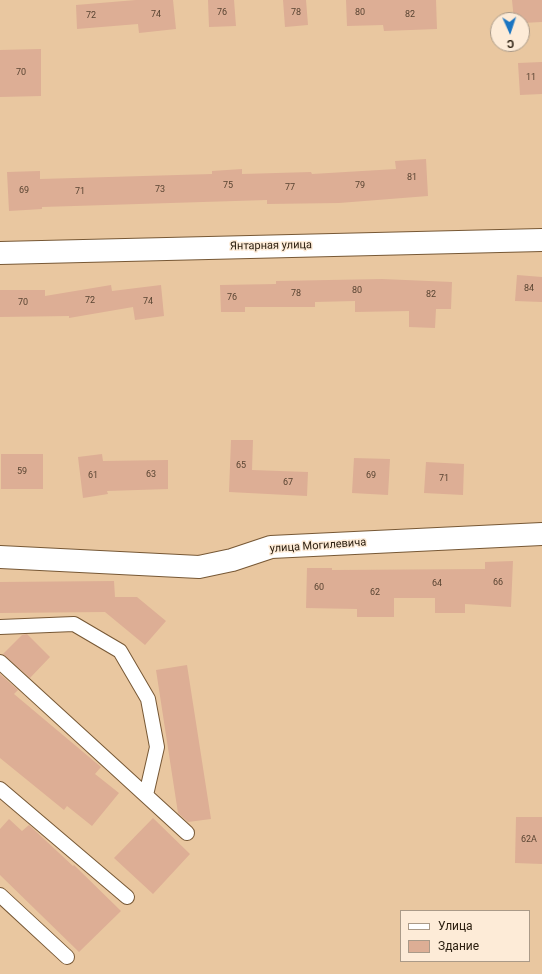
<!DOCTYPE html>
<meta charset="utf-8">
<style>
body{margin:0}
#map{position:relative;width:542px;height:974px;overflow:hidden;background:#e9c7a0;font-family:Roboto,sans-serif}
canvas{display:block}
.legend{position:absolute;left:400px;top:910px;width:130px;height:52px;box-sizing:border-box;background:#fdebd7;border:1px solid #aa9a88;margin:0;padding:5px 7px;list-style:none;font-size:12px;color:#2d2011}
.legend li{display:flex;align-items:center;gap:8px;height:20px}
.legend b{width:20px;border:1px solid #aa9a88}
.north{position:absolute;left:490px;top:12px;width:40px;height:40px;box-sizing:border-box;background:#fdebd7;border:1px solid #aa9a88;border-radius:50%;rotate:177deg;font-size:11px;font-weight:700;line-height:16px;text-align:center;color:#2d2011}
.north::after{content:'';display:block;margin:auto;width:14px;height:18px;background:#1b75c2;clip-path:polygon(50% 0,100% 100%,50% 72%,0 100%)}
</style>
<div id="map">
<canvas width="542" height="974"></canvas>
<ul class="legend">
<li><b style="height:5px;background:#fff"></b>Улица</li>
<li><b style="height:11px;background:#ddae95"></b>Здание</li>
</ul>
<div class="north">С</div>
</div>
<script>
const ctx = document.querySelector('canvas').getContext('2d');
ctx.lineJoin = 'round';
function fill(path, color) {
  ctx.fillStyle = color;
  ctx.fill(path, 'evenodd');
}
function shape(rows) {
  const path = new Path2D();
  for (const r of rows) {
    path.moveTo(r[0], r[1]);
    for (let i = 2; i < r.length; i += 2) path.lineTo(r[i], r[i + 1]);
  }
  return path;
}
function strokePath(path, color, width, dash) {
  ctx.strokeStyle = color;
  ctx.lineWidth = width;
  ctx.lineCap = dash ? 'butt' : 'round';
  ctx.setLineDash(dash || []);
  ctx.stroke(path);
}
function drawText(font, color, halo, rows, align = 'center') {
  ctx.font = font + ' Roboto,sans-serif';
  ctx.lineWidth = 3;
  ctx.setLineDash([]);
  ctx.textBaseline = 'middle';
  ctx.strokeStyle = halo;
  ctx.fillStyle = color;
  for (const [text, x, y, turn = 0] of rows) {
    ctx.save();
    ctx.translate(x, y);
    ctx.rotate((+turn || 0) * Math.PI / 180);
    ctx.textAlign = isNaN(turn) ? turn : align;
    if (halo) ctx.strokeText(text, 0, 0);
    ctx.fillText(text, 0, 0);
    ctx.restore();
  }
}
const building = shape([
 [136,0,173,0,176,29,139,33,138,24,77,29,76,5],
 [208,0,234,0,236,26,209,27],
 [283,0,306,0,308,25,285,27],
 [346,0,436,0,437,29,384,31,383,25,347,26],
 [512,0,542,0,542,22,522,23,522,20,514,20],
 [41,49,41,96,0,97,0,50],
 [542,62,542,94,520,95,518,63],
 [426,159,428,196,339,203,267,204,267,200,42,207,42,209,9,211,7,172,40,171,40,179,212,174,212,171,242,169,242,174,311,172,312,174,396,169,395,161],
 [517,275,542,277,542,302,515,301],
 [382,279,452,282,451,309,436,309,435,328,409,327,409,311,355,312,355,301,315,302,315,307,245,307,245,312,221,312,220,285,276,284,276,281],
 [111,285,112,291,161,285,164,316,135,320,133,307,69,318,69,316,0,317,0,290,45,290,45,296],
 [231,440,253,440,252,470,308,472,307,496,229,492],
 [1,454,43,454,43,489,1,489],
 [102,454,103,461,168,460,168,489,107,491,108,494,83,498,78,457],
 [354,458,390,459,388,495,352,493],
 [426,462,464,464,463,495,424,493],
 [513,561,511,607,465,604,465,613,435,613,435,598,394,598,394,617,357,617,357,609,306,608,307,568,332,568,332,570,485,569,485,562],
 [114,581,115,597,137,597,166,621,145,645,105,612,0,613,0,582],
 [27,634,50,657,30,678,3,654,22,635],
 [187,665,211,819,188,822,178,813,156,670],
 [0,674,18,690,14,694,101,767,95,774,119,793,92,826,67,806,64,810,0,758],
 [516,817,542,817,542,864,515,863],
 [153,818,190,854,153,894,114,858],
 [9,819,22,831,29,825,73,866,74,865,121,911,79,952,0,875,0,829]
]);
const lane = shape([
 [0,627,74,624,120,651,148,699,157,747,146,795],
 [0,662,187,833],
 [0,789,127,897],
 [0,895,67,957]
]);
const street = shape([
 [0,253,542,240],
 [0,557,199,567,232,560,271,547,542,534]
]);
const numberNames = [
 ["76",222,13],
 ["78",296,13],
 ["80",360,13],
 ["74",156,15],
 ["82",410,15],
 ["72",91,16],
 ["70",21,73],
 ["11",531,78],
 ["81",412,178],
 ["75",228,186],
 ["79",360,186],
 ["77",290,188],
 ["73",160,190],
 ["69",24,191],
 ["71",80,192],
 ["84",529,289],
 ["80",357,291],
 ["78",296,294],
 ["82",431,295],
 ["76",232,298],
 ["72",90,301],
 ["74",148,302],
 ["70",23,303],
 ["65",241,466],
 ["59",22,472],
 ["63",151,475],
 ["61",93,476],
 ["69",371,476],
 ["71",444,479],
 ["67",288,483],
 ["66",498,583],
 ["64",437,584],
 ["60",319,588],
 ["62",375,593],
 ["62А",529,840]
];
const streetNames = [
 ["Янтарная улица",271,246,-1],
 ["улица Могилевича",318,546,-4]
];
fill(building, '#ddae95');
strokePath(lane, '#775835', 16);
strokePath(street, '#775835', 24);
strokePath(lane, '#fff', 14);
strokePath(street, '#fff', 22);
drawText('9px', '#594432', null, numberNames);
drawText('11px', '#2d2011', '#fdebd7', streetNames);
</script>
